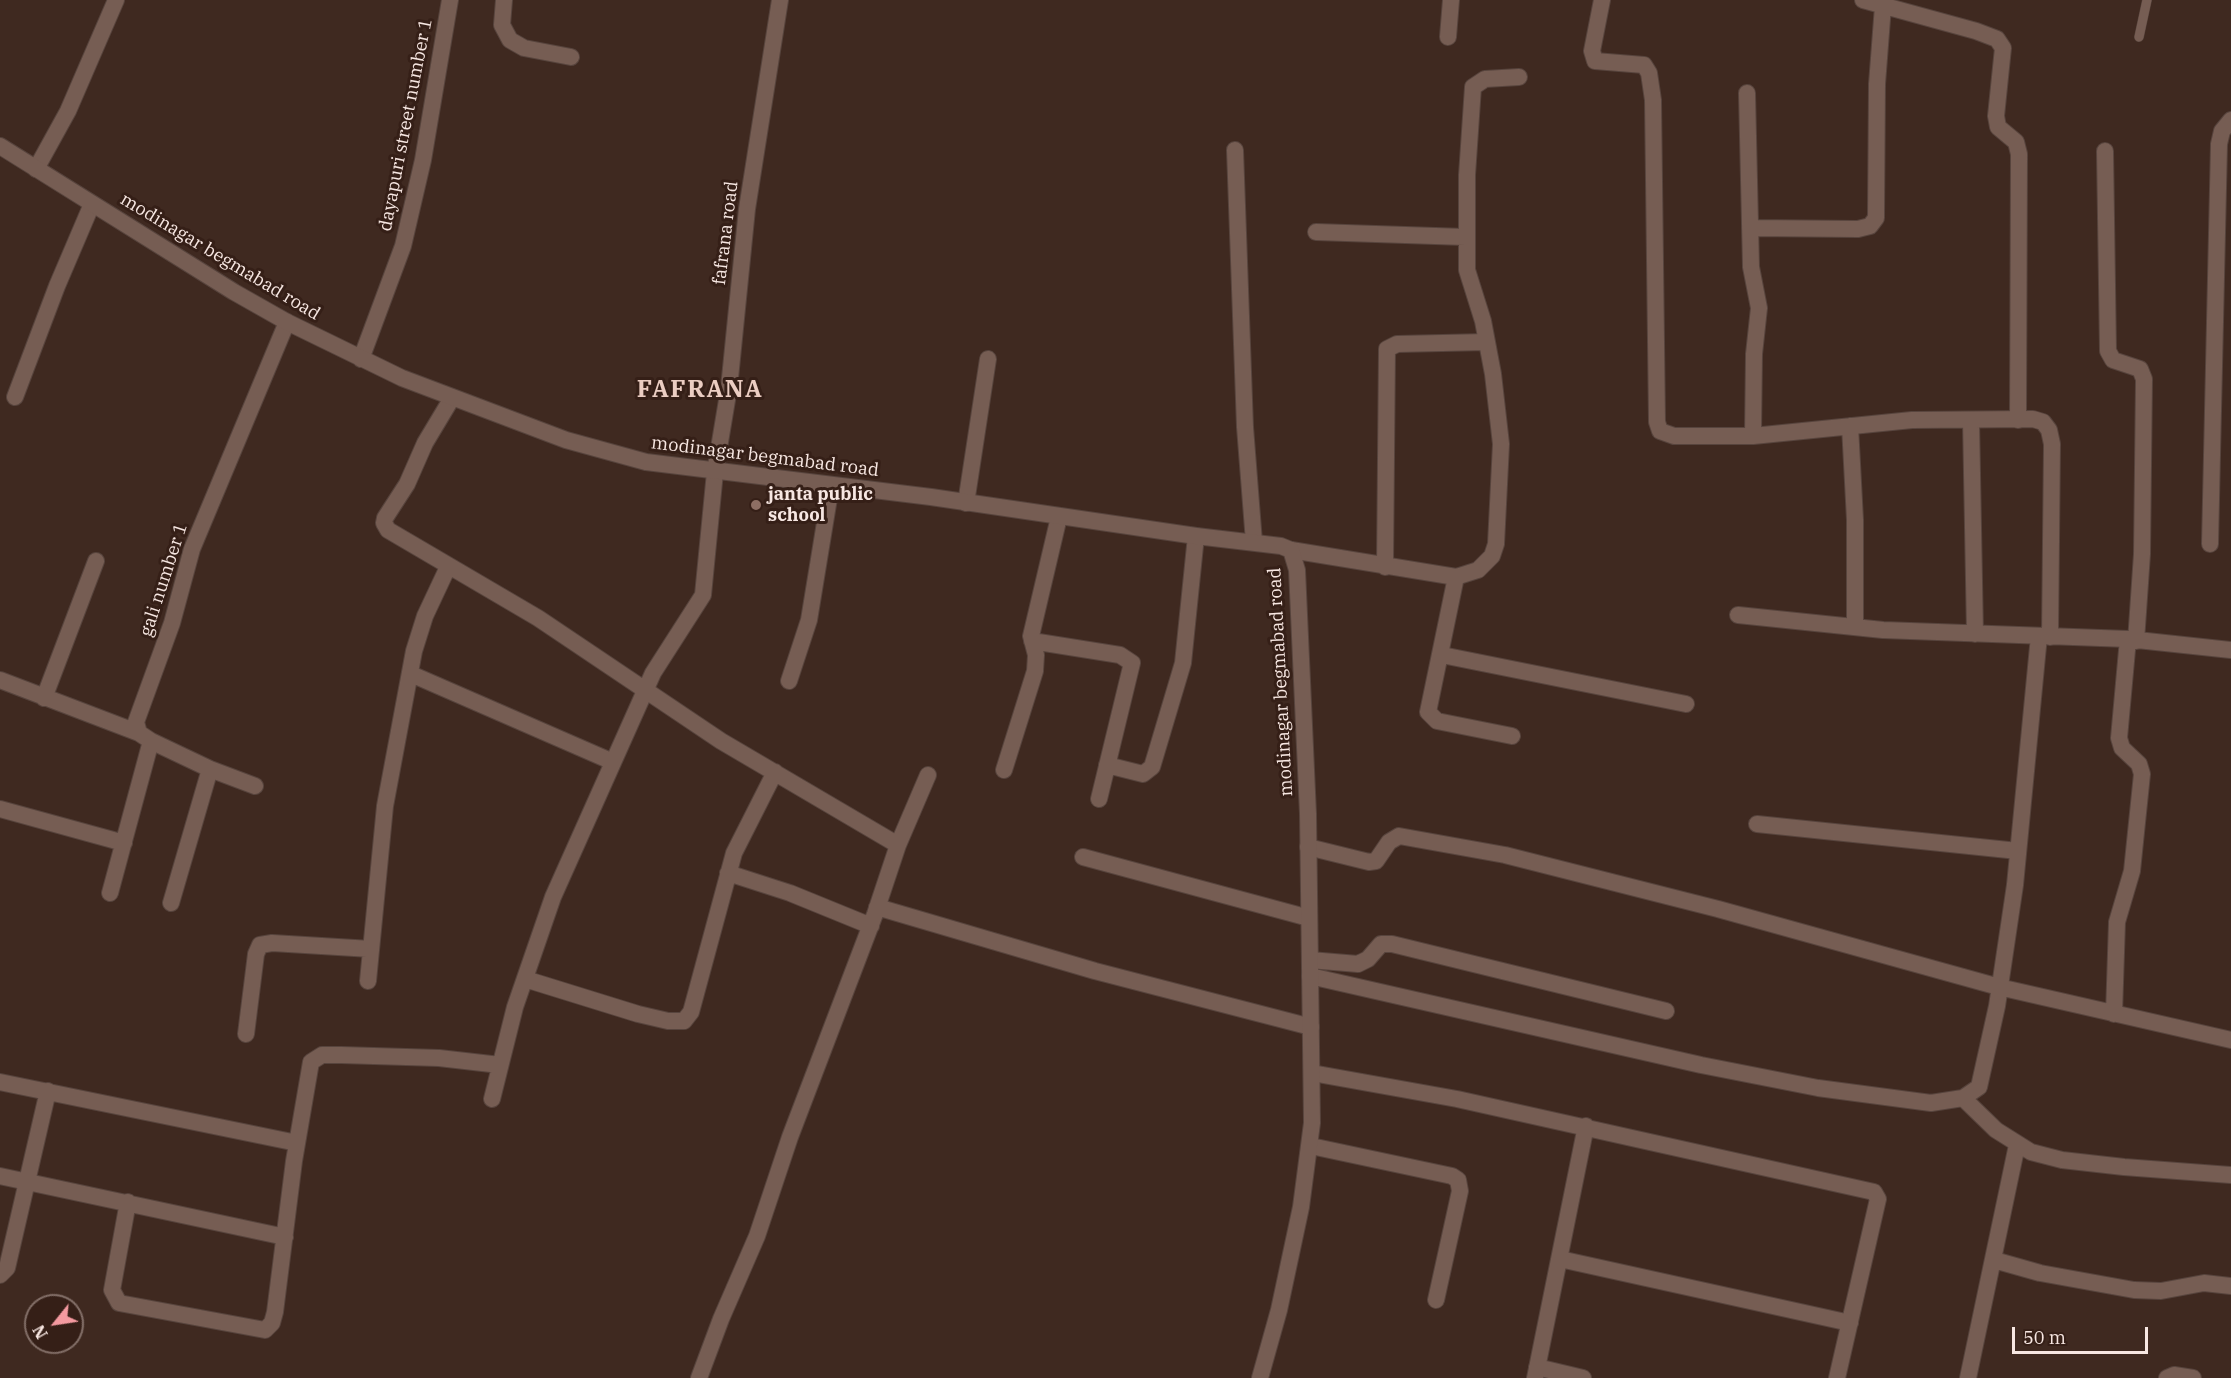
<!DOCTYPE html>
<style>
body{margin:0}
#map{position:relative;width:2231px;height:1378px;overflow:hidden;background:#3f2920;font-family:"IBM Plex Serif",serif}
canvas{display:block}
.north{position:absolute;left:24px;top:1294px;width:60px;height:60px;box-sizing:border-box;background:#351f17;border:2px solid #836f68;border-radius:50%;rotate:240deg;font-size:16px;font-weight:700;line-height:24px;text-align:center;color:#f7e7e2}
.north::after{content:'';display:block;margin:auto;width:21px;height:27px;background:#f49aa0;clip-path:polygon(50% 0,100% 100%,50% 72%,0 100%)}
.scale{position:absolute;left:2012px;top:1327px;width:136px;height:27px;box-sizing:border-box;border:3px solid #f7e7e2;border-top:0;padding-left:8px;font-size:18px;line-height:21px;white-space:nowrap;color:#f7e7e2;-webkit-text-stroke:4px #351f17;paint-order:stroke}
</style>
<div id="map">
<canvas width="2231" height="1378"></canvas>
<div class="north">N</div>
<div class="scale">50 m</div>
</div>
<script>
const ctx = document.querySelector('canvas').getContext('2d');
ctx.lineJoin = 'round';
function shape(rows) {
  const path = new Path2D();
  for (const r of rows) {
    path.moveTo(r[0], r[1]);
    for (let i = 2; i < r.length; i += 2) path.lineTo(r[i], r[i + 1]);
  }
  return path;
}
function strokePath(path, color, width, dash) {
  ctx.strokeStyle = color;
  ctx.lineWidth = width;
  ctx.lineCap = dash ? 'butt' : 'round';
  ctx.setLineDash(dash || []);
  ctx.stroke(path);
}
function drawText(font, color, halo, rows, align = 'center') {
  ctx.font = font + ' "IBM Plex Serif",serif';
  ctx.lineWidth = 6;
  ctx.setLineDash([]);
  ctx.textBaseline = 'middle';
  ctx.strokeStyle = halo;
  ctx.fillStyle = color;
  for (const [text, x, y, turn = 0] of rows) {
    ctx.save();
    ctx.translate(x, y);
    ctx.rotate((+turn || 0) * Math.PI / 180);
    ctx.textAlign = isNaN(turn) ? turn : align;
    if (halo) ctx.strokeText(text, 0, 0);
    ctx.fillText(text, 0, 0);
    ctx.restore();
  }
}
const service = shape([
 [2139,37,2147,0]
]);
const minor = shape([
 [504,0,502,25,510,40,524,48,571,57],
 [1602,0,1592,51,1595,61,1644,65,1649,73,1653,100,1657,422,1660,431,1674,436,1753,436,1912,420,2033,419,2043,422,2049,430,2052,444,2050,637],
 [1863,0,1976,31,1997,39,2003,48,1996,116,1998,127,2016,142,2019,154,2018,420],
 [1448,37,1451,0],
 [1747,93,1751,267,1759,308,1754,354,1753,436],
 [1235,150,1245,427,1254,542],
 [2105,151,2108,351,2113,360,2140,369,2144,379,2142,554,2136,641],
 [36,169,68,111,116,0],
 [1750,228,1858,229,1870,226,1876,218,1877,84,1883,6],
 [1316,232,1465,237],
 [361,359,403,246,423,160,450,0],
 [15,397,57,286,92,204],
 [452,398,425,443,407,484,385,518,384,523,388,530,538,618,721,741,898,845],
 [1971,420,1975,634],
 [1850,426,1855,520,1855,626],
 [966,503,988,359],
 [2210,544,2219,144,2222,131,2231,120],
 [1291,550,1456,577,1478,570,1492,556,1496,544,1501,444,1493,374,1483,321,1467,270,1467,175,1473,87,1485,79,1519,77],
 [1385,567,1387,349,1397,344,1487,342],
 [1456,577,1428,712,1437,721,1512,736],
 [1738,615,1883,630,2128,639,2231,650],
 [1032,641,1120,655,1132,663,1099,799],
 [1442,655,1686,704],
 [411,674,613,762],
 [0,680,139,733],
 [789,681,809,620,831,486],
 [44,698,96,561],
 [1107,765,1143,774,1152,767,1183,663,1196,536],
 [1004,770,1035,671,1036,655,1031,636,1059,517],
 [255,786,210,769,151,741,139,733,136,722,172,623,192,549,287,322],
 [0,809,124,843],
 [1757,824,2018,851],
 [1308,847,1369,862,1376,861,1389,842,1399,836,1505,855,1718,909,1999,987,2231,1040],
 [1083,857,1309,918],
 [728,873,790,893,871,926],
 [110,893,151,741],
 [171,903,210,769],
 [877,907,1095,971,1311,1027],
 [1310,960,1358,964,1368,959,1381,944,1392,944,1666,1011],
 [1310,976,1701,1065,1818,1088,1931,1103,1963,1098,1979,1087,1997,1006,2015,885,2039,636],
 [525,979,638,1014,668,1021,684,1021,691,1012,734,853,775,772],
 [368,981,385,806,414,651,425,616,448,567],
 [2114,1014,2117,922,2132,871,2142,774,2139,764,2122,748,2119,738,2128,639],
 [246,1034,256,954,260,945,272,943,371,949],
 [1312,1073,1457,1099,1874,1192,1878,1199,1837,1378],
 [0,1082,297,1143],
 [1963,1098,1996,1130,2031,1152,2062,1160,2124,1167,2231,1175],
 [492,1099,515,1007,553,897,653,673,703,595,715,472,729,388,747,209,780,0],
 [1311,1146,1452,1176,1458,1180,1460,1191,1436,1300],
 [0,1176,285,1237],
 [128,1202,112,1290,119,1303,265,1330,272,1323,275,1312,294,1161,311,1062,322,1055,341,1055,439,1058,500,1065],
 [1560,1259,1850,1323],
 [1994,1260,2040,1273,2134,1290,2161,1291,2204,1283,2231,1286],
 [0,1275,7,1268,48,1091],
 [1537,1367,1583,1378],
 [699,1378,721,1319,757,1236,790,1137,875,914,898,845,928,775],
 [1535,1378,1586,1126],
 [1968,1378,2017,1145],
 [2167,1378,2174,1375,2193,1378]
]);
const tertiary = shape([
 [0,146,234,292,287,322,402,378,566,440,646,462,931,497,1196,536,1281,546,1291,550,1297,570,1308,814,1312,1123,1301,1207,1279,1310,1260,1378]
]);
const markers = [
 [756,505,6,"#8d6e63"]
];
const streetNames = [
 ["dayapuri street number 1",406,125,-79],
 ["fafrana road",726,233,-83],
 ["modinagar begmabad road",220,257,31],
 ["modinagar begmabad road",765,457,7],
 ["gali number 1",164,580,-72],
 ["modinagar begmabad road",1281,682,-93]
];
const poiNames = [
 ["janta public",768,495],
 ["school",768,516]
];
const districtNames = [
 ["FAFRANA",700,390]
];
strokePath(service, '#57443d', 10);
strokePath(minor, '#57443d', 18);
strokePath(tertiary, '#57443d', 18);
strokePath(service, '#765d53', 9);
strokePath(minor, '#765d53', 16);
strokePath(tertiary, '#765d53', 16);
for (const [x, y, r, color] of markers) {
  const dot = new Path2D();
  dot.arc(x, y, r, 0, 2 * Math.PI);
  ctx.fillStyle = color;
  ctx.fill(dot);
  strokePath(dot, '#351f17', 2);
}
drawText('18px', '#f7e7e2', '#351f17', streetNames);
drawText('bold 18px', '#f7e7e2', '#351f17', poiNames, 'left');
ctx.letterSpacing = '1.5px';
drawText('bold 24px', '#ebcdc2', '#351f17', districtNames);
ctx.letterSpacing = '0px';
</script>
